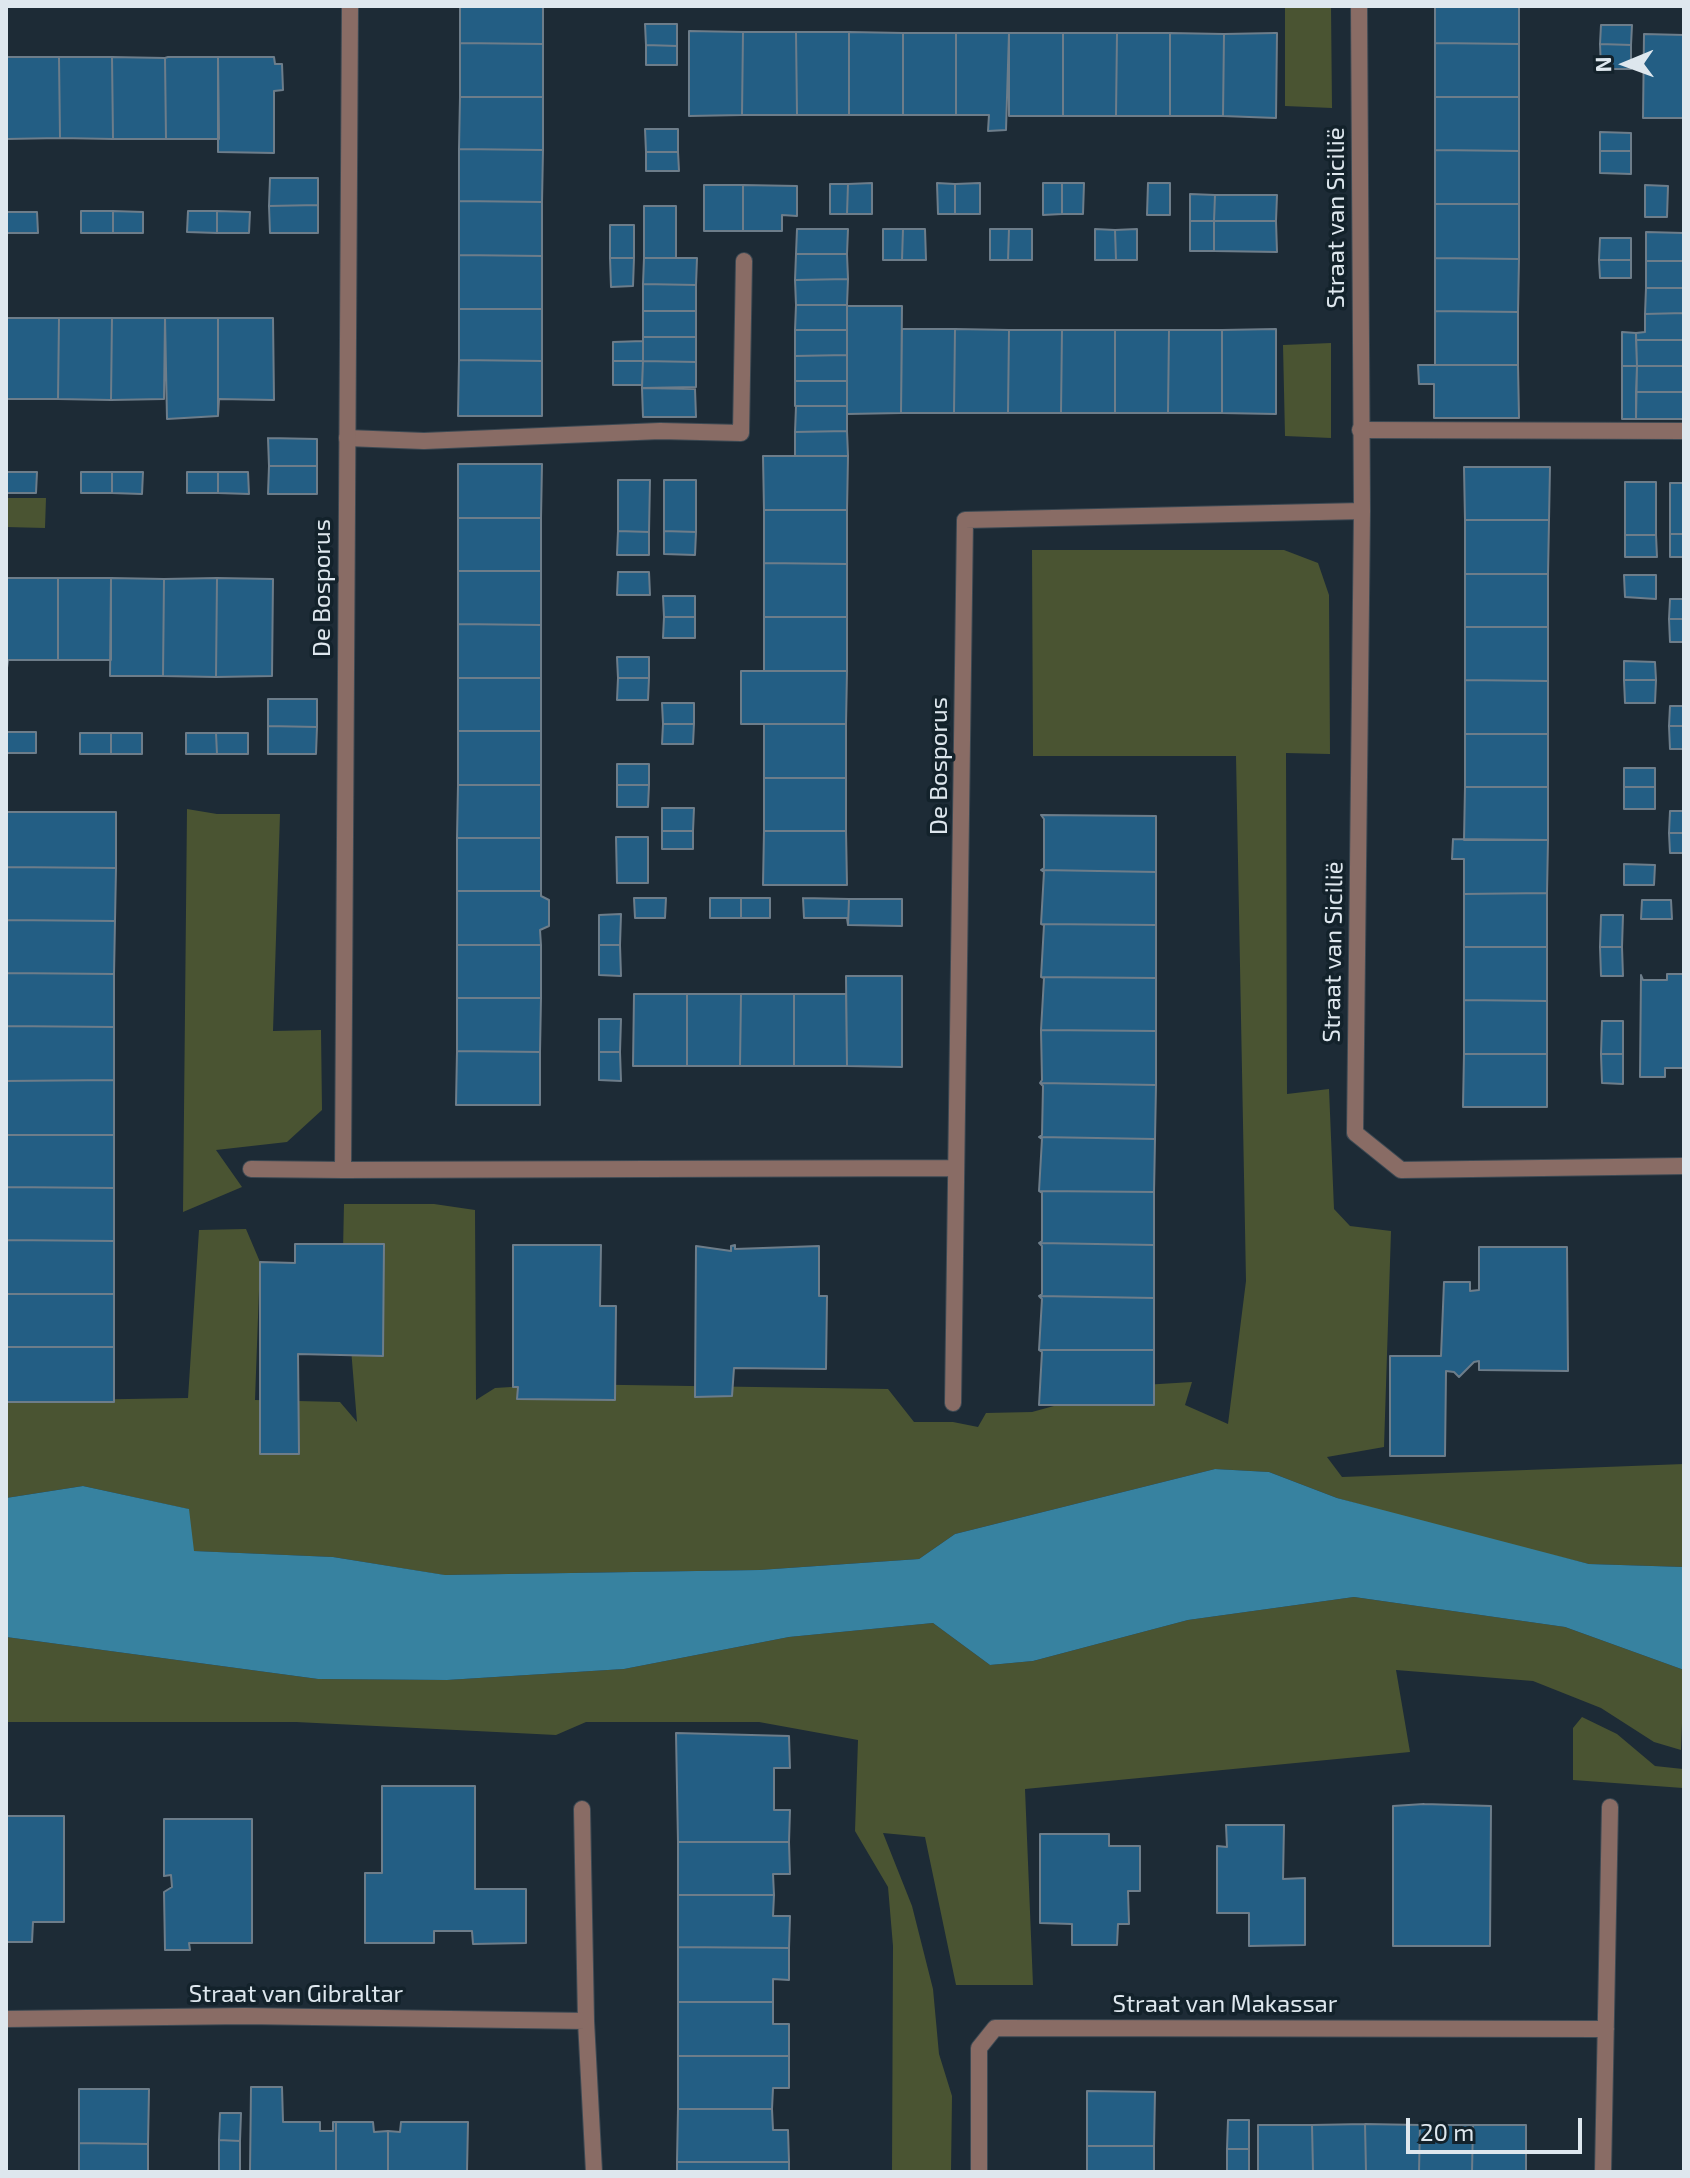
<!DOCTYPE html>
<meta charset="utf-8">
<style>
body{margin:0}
#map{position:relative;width:1690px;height:2178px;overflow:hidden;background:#1d2b36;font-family:"Exo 2",sans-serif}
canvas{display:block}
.frame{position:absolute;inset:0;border:8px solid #dee7ee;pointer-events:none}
.north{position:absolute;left:1586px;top:24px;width:80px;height:80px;-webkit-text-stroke:6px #13222b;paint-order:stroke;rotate:269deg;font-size:22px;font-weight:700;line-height:32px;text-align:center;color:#dee7ee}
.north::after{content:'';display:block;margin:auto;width:28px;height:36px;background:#dee7ee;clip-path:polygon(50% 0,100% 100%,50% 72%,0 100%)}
.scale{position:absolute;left:1406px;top:2118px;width:176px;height:36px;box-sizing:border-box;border:4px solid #dee7ee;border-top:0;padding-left:10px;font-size:24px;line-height:28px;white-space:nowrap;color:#dee7ee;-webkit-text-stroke:6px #13222b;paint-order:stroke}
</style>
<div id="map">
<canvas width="1690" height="2178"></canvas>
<div class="frame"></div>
<div class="north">N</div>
<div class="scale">20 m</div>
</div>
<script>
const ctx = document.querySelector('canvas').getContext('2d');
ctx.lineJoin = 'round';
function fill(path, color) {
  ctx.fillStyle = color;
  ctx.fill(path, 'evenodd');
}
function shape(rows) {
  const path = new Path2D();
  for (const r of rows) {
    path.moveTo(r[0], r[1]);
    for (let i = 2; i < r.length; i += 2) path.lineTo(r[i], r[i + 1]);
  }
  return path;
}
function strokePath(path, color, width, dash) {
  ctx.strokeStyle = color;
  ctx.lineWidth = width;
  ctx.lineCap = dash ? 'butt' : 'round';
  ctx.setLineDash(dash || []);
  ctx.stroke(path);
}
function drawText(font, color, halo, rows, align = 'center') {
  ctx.font = font + ' "Exo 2",sans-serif';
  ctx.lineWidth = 7;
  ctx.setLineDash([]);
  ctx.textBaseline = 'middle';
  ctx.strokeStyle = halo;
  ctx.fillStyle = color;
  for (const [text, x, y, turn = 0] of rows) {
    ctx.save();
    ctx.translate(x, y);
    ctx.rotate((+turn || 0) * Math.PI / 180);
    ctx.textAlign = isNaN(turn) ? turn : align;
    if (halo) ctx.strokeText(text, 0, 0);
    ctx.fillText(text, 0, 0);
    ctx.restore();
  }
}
const green = shape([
 [1285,6,1331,6,1332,108,1285,106],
 [1331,343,1331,438,1285,436,1283,345],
 [6,498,46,498,45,528,6,527],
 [1032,550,1284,550,1318,563,1329,595,1330,754,1286,753,1287,1094,1329,1089,1334,1209,1350,1226,1391,1231,1384,1447,1327,1457,1342,1477,1684,1464,1684,1567,1589,1564,1457,1532,1337,1498,1269,1472,1215,1469,955,1534,919,1559,759,1570,444,1575,333,1557,193,1551,188,1509,83,1486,6,1498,6,1401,188,1398,199,1230,246,1229,260,1262,255,1400,340,1402,357,1422,343,1251,344,1204,434,1204,475,1210,476,1400,495,1388,559,1384,888,1389,914,1422,953,1422,978,1427,986,1413,1032,1412,1127,1386,1192,1382,1185,1405,1228,1424,1246,1281,1236,756,1033,756],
 [187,809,217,814,280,814,273,1031,321,1030,322,1110,287,1142,216,1150,242,1187,183,1212],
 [1354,1597,1565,1627,1684,1670,1681,1750,1654,1742,1601,1708,1533,1681,1396,1670,1410,1752,1025,1789,1033,1985,956,1985,925,1837,883,1833,912,1906,933,1989,939,2054,952,2096,951,2172,892,2172,893,1946,888,1887,855,1831,858,1740,759,1722,586,1722,556,1735,296,1722,6,1722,6,1637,318,1679,447,1680,624,1669,789,1637,933,1623,990,1665,1033,1661,1188,1620],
 [1582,1717,1617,1734,1655,1766,1683,1769,1683,1788,1573,1780,1573,1728]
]);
const water = shape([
 [1215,1469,1269,1472,1337,1498,1589,1564,1684,1567,1684,1670,1565,1627,1354,1597,1188,1620,1033,1661,990,1665,933,1623,789,1637,624,1669,447,1680,318,1679,6,1637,6,1498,83,1486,189,1509,194,1551,333,1557,445,1575,759,1570,919,1559,955,1534]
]);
const building = shape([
 [460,6,543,6,543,44,460,43,460,6],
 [1435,6,1519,6,1519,44,1435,43,1435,6],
 [645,24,677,24,677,46,646,45,645,24],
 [1601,25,1632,25,1631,45,1600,44,1601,25],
 [689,31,743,32,742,115,689,116,689,31],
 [743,32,796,32,797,115,742,115,743,32],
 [796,32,849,32,849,115,797,115,796,32],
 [849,32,903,33,903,115,849,115,849,32],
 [903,33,956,33,956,115,903,115,903,33],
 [956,33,1009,33,1006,130,988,131,989,115,956,115,956,33],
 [1009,33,1063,33,1063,116,1009,116,1009,33],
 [1063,33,1117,33,1116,116,1063,116,1063,33],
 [1117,33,1170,33,1170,116,1116,116,1117,33],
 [1170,33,1224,34,1223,116,1170,116,1170,33],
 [1275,33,1277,33,1276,118,1223,116,1224,34,1275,33],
 [1644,34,1684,35,1684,118,1643,118,1644,34],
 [460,43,543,44,543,97,460,97,460,43],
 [1435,43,1519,44,1519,97,1435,97,1435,43],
 [1600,44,1631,45,1631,69,1601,69,1600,44],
 [646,45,677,46,677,65,646,65,646,45],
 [6,57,59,57,60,138,6,139,6,57],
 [59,57,112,57,113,139,60,138,59,57],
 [112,57,165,58,166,139,113,139,112,57],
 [168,57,218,57,219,139,166,139,165,58,168,57],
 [218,57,274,57,275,64,282,64,283,90,274,91,274,153,218,152,218,57],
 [460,97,543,97,543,150,459,149,460,97],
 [1435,97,1519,97,1519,151,1435,150,1435,97],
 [645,129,678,129,678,152,646,152,645,129],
 [1600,132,1631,133,1631,151,1600,151,1600,132],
 [459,149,543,150,542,202,459,201,459,149],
 [1435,150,1519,151,1519,204,1435,204,1435,150],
 [1600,151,1631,151,1631,174,1600,173,1600,151],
 [646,152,678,152,679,171,646,171,646,152],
 [270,178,318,178,318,205,269,206,270,178],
 [872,183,872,214,847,214,848,184,872,183],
 [937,183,955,184,955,214,938,214,937,183],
 [980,183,980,214,955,214,955,184,980,183],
 [1043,183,1062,183,1062,214,1043,215,1043,183],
 [1062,183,1084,183,1083,214,1062,214,1062,183],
 [1148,183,1170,183,1170,215,1147,215,1148,183],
 [830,184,848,184,847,214,830,214,830,184],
 [704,185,743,185,743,231,704,231,704,185],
 [743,185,797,186,797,216,782,215,782,231,743,231,743,185],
 [1645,185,1668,186,1667,217,1645,217,1645,185],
 [1190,194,1215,195,1214,221,1190,221,1190,194],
 [1215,195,1277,195,1276,221,1214,221,1215,195],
 [459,201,542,202,542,256,459,255,459,201],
 [1435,204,1519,204,1519,259,1435,258,1435,204],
 [318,205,318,233,270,233,269,206,318,205],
 [644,206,676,206,676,258,644,258,644,206],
 [81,211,113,211,113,233,81,233,81,211],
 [113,211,143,212,143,233,113,233,113,211],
 [188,211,217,211,217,233,187,232,188,211],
 [217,211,250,212,249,233,217,233,217,211],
 [6,212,37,212,38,233,6,233,6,212],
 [1190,221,1214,221,1214,251,1190,251,1190,221],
 [1214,221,1276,221,1277,252,1214,251,1214,221],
 [610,225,634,225,634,258,610,258,610,225],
 [797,229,848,229,847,254,796,254,797,229],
 [883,229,903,229,902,260,883,260,883,229],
 [903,229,925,229,926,260,902,260,903,229],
 [990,229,1009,229,1008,260,990,260,990,229],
 [1009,229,1032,229,1032,260,1008,260,1009,229],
 [1095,229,1115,230,1116,260,1095,260,1095,229],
 [1137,229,1137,260,1116,260,1115,230,1137,229],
 [1646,232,1684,233,1684,261,1646,261,1646,232],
 [1600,238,1631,238,1631,260,1599,260,1600,238],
 [796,254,847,254,848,279,795,280,796,254],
 [459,255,542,256,542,309,459,309,459,255],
 [610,258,634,258,633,286,611,287,610,258],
 [644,258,697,258,696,285,643,284,644,258],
 [1435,258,1519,259,1518,312,1435,311,1435,258],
 [1599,260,1631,260,1631,278,1600,278,1599,260],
 [1646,261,1684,261,1684,288,1646,288,1646,261],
 [848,279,847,305,796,305,795,280,848,279],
 [643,284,696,285,696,311,643,311,643,284],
 [1646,288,1684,288,1684,313,1645,314,1646,288],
 [796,305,847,305,847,330,795,330,796,305],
 [847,306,902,306,901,413,847,414,847,306],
 [459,309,542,309,542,361,459,360,459,309],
 [643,311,696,311,696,337,643,337,643,311],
 [1435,311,1518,312,1518,365,1435,365,1435,311],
 [1684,313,1684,340,1636,340,1636,333,1645,332,1645,314,1684,313],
 [6,318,59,318,58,399,6,399,6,318],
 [59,318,112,318,111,400,58,399,59,318],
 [112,318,165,318,164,399,111,400,112,318],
 [165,318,218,318,218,416,167,419,165,318],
 [218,318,273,318,274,400,219,399,218,416,218,318],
 [902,329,955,329,954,413,901,413,902,329],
 [955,329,1009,330,1008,413,954,413,955,329],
 [1276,329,1276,414,1222,413,1222,330,1276,329],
 [795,330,847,330,847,355,795,356,795,330],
 [1009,330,1062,330,1061,413,1008,413,1009,330],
 [1062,330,1115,330,1115,413,1061,413,1062,330],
 [1115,330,1169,330,1168,413,1115,413,1115,330],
 [1169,330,1222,330,1222,413,1168,413,1169,330],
 [1622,332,1636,333,1637,366,1622,366,1622,332],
 [643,337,696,337,696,362,643,361,643,337],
 [1636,340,1684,340,1684,366,1637,366,1636,340],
 [643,341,643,361,613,361,613,342,643,341],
 [847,355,847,381,795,381,795,356,847,355],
 [459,360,542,361,542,416,458,416,459,360],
 [613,361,643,361,642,385,613,385,613,361],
 [643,361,696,362,696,387,642,388,643,361],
 [1418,365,1518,365,1519,418,1434,418,1434,384,1419,384,1418,365],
 [1622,366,1637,366,1636,419,1622,419,1622,366],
 [1637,366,1684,366,1684,392,1636,392,1637,366],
 [795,381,847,381,847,406,795,406,795,381],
 [642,388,695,389,696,417,643,417,642,388],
 [1636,392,1684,392,1684,419,1636,419,1636,392],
 [796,406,847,406,847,431,795,432,796,406],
 [847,431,848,456,795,456,795,432,847,431],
 [268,438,317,439,317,466,269,466,268,438],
 [763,456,848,456,847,510,764,510,763,456],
 [458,464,542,464,541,518,458,518,458,464],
 [269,466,317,466,317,494,268,494,269,466],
 [1464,467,1550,467,1549,520,1465,520,1464,467],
 [6,472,37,472,36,493,6,493,6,472],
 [81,472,112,472,112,493,81,493,81,472],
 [112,472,143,472,142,494,112,493,112,472],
 [187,472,218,472,218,493,187,493,187,472],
 [218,472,248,472,249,494,218,493,218,472],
 [618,480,650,480,649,532,618,531,618,480],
 [664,480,696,480,696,532,664,531,664,480],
 [1625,482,1656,482,1656,535,1625,535,1625,482],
 [1670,483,1684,483,1684,534,1670,534,1670,483],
 [764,510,847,510,847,564,764,563,764,510],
 [458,518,541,518,541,571,458,571,458,518],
 [1465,520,1549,520,1548,574,1465,574,1465,520],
 [618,531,649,532,649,555,617,555,618,531],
 [664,531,696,532,695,555,664,554,664,531],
 [1670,534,1684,534,1684,557,1670,557,1670,534],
 [1625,535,1656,535,1657,557,1625,557,1625,535],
 [764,563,847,564,847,617,764,617,764,563],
 [458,571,541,571,541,625,458,624,458,571],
 [618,572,649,572,650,595,617,595,618,572],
 [1465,574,1548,574,1548,627,1465,627,1465,574],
 [1624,575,1656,575,1656,599,1625,597,1624,575],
 [6,578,58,578,58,660,8,660,6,676,6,578],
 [58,578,111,578,111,660,58,660,58,578],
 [111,578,164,579,163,676,110,676,111,578],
 [217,578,216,677,163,676,164,579,217,578],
 [217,578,273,579,272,676,216,677,217,578],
 [663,596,695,596,695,617,664,617,663,596],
 [1670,599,1684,599,1684,619,1669,619,1670,599],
 [664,617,695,617,695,638,663,638,664,617],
 [764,617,847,617,847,671,764,671,764,617],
 [1669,619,1684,619,1684,642,1670,642,1669,619],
 [458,624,541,625,541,678,458,678,458,624],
 [1465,627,1548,627,1548,681,1465,680,1465,627],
 [617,657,649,657,649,678,618,678,617,657],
 [1624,661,1655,662,1656,680,1624,680,1624,661],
 [741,671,847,671,846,724,741,724,741,671],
 [458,678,541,678,541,731,458,731,458,678],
 [618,678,649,678,648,700,617,700,618,678],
 [1465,680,1548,681,1548,734,1465,734,1465,680],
 [1624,680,1656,680,1655,703,1625,703,1624,680],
 [268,699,317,699,317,727,268,726,268,699],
 [662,703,694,703,694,724,663,724,662,703],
 [1670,706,1684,706,1684,726,1669,726,1670,706],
 [663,724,694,724,693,744,662,744,663,724],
 [764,724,846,724,846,778,764,778,764,724],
 [268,726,317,727,316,754,268,754,268,726],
 [1669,726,1684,726,1684,749,1670,749,1669,726],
 [458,731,541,731,541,785,458,785,458,731],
 [6,732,36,732,36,753,6,753,6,732],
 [80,733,111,733,111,754,80,754,80,733],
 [111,733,142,733,142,754,111,754,111,733],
 [186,733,216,733,217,754,186,754,186,733],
 [216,733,248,733,248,754,217,754,216,733],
 [1465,734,1548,734,1548,787,1465,787,1465,734],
 [617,764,649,764,649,785,617,785,617,764],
 [1624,768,1655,768,1655,787,1624,787,1624,768],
 [764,778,846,778,846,831,764,831,764,778],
 [458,785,541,785,541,838,457,838,458,785],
 [617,785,649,785,648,807,617,807,617,785],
 [1465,787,1548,787,1548,840,1464,840,1465,787],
 [1624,787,1655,787,1655,809,1624,809,1624,787],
 [662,808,694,808,693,831,662,831,662,808],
 [1670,811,1684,811,1684,833,1669,833,1670,811],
 [6,812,116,812,116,868,6,867,6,812],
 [1041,815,1156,816,1156,872,1041,870,1044,868,1044,819,1041,815],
 [662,831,693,831,693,849,662,849,662,831],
 [764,831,846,831,847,885,763,885,764,831],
 [1669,833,1684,833,1684,853,1670,853,1669,833],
 [616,837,648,837,648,883,617,883,616,837],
 [457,838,541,838,541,891,457,891,457,838],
 [1453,839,1548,840,1547,893,1464,894,1464,859,1452,859,1453,839],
 [1624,864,1655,865,1654,885,1624,885,1624,864],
 [6,867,116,868,115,921,6,920,6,867],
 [1041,870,1156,872,1156,925,1041,924,1044,872,1041,870],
 [457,891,541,891,541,896,549,900,549,926,540,930,541,945,457,945,457,891],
 [1547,893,1547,947,1464,947,1464,894,1547,893],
 [634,898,666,898,665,918,635,918,634,898],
 [710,898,741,898,741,918,710,918,710,898],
 [741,898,770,898,770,918,741,918,741,898],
 [803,898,849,899,848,925,847,918,804,918,803,898],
 [849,899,902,899,902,926,848,925,849,899],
 [1642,900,1671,900,1672,919,1641,919,1642,900],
 [621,914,620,945,599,945,599,915,621,914],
 [1601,915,1623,915,1622,947,1600,947,1601,915],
 [6,920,115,921,114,974,6,973,6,920],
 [1041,924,1156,925,1156,978,1041,977,1044,925,1041,924],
 [457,945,541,945,541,998,457,998,457,945],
 [599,945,620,945,621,976,599,975,599,945],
 [1464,947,1547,947,1547,1001,1464,1000,1464,947],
 [1600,947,1622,947,1623,976,1601,976,1600,947],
 [6,973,114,974,114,1027,6,1026,6,973],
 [1667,974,1684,974,1684,1068,1665,1068,1665,1077,1640,1077,1641,975,1643,980,1667,980,1667,974],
 [846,976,902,976,902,1067,847,1066,846,976],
 [1041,977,1156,978,1156,1031,1041,1030,1044,978,1041,977],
 [634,994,687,994,687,1066,633,1066,634,994],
 [687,994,741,994,740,1066,687,1066,687,994],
 [741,994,794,994,794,1066,740,1066,741,994],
 [794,994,846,994,847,1066,794,1066,794,994],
 [457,998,541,998,540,1052,457,1051,457,998],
 [1464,1000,1547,1001,1547,1054,1464,1054,1464,1000],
 [599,1019,621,1019,620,1052,599,1052,599,1019],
 [1602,1021,1623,1021,1623,1054,1601,1054,1602,1021],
 [6,1026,114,1027,114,1080,6,1081,6,1026],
 [1041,1030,1156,1031,1156,1085,1040,1083,1042,1080,1041,1030],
 [457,1051,540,1052,540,1105,456,1105,457,1051],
 [599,1052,620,1052,621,1081,599,1080,599,1052],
 [1464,1054,1547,1054,1547,1107,1463,1107,1464,1054],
 [1601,1054,1623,1054,1623,1084,1602,1083,1601,1054],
 [114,1080,114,1135,6,1135,6,1081,114,1080],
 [1040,1083,1156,1085,1155,1139,1039,1137,1042,1135,1043,1086,1040,1083],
 [6,1135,114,1135,114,1188,6,1187,6,1135],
 [1039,1137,1155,1139,1154,1192,1039,1191,1042,1139,1039,1137],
 [6,1187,114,1188,114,1241,6,1240,6,1187],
 [1039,1191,1154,1192,1154,1245,1039,1243,1042,1241,1042,1193,1039,1191],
 [6,1240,114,1241,114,1294,6,1294,6,1240],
 [1039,1243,1154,1245,1154,1298,1039,1296,1042,1294,1042,1246,1039,1243],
 [295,1244,384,1244,383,1356,298,1354,299,1454,260,1454,260,1262,295,1263,295,1244],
 [513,1245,601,1245,600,1306,616,1306,615,1400,517,1399,518,1387,513,1387,513,1245],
 [735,1245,735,1249,819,1246,819,1296,827,1296,826,1369,734,1368,732,1396,695,1397,696,1246,731,1251,731,1246,735,1245],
 [1479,1247,1567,1247,1568,1371,1479,1370,1479,1361,1474,1362,1459,1377,1454,1372,1446,1371,1445,1456,1390,1456,1390,1356,1441,1356,1444,1282,1470,1282,1470,1291,1479,1290,1479,1247],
 [6,1294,114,1294,114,1347,6,1347,6,1294],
 [1039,1296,1154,1298,1154,1350,1039,1350,1042,1299,1039,1296],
 [6,1347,114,1347,114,1402,6,1402,6,1347],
 [1039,1350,1154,1350,1154,1405,1039,1405,1042,1352,1039,1350],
 [676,1733,789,1736,790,1768,774,1768,774,1810,790,1810,789,1842,678,1842,676,1733],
 [1683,1736,1684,1736,1684,1817,1683,1769,1683,1736],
 [382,1786,475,1786,475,1889,526,1889,526,1943,473,1944,472,1931,434,1931,434,1943,365,1943,365,1873,382,1873,382,1786],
 [1424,1804,1491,1806,1490,1946,1393,1946,1393,1806,1424,1804],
 [6,1816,64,1816,64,1922,33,1922,32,1942,6,1942,6,1816],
 [164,1819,252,1819,252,1943,189,1943,190,1950,165,1950,164,1892,172,1887,171,1875,164,1876,164,1819],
 [1226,1825,1284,1825,1283,1879,1305,1878,1305,1945,1249,1946,1249,1913,1217,1913,1217,1846,1227,1847,1226,1825],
 [1040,1834,1109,1834,1109,1846,1140,1846,1140,1891,1128,1891,1129,1924,1118,1924,1117,1945,1072,1945,1072,1924,1040,1923,1040,1834],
 [678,1842,789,1842,790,1874,773,1874,774,1895,678,1895,678,1842],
 [678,1895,774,1895,773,1916,790,1916,789,1948,678,1947,678,1895],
 [678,1947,789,1948,789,1980,773,1979,773,2002,678,2002,678,1947],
 [678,2002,773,2002,773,2024,789,2024,789,2056,678,2056,678,2002],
 [678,2056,789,2056,789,2088,773,2088,772,2109,678,2109,678,2056],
 [251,2087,282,2087,283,2122,320,2122,320,2131,333,2131,333,2122,336,2122,336,2172,250,2172,251,2087],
 [79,2089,149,2089,148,2144,79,2143,79,2089],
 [1087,2091,1155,2092,1154,2146,1087,2146,1087,2091],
 [678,2109,772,2109,773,2130,788,2130,789,2162,677,2162,678,2109],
 [220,2113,241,2113,240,2141,219,2140,220,2113],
 [1228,2120,1249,2120,1249,2149,1227,2149,1228,2120],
 [336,2122,373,2122,374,2132,388,2131,388,2172,336,2172,336,2122],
 [401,2122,468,2122,467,2172,388,2172,388,2131,400,2132,401,2122],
 [1365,2124,1420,2125,1419,2172,1366,2172,1365,2124],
 [1365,2124,1366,2172,1313,2172,1312,2125,1365,2124],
 [1258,2125,1312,2125,1313,2172,1258,2172,1258,2125],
 [1420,2125,1473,2125,1472,2172,1419,2172,1420,2125],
 [1473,2125,1526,2125,1526,2172,1472,2172,1473,2125],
 [219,2140,240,2141,240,2172,219,2172,219,2140],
 [79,2143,148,2144,148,2172,79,2172,79,2143],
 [1087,2146,1154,2146,1154,2172,1087,2172,1087,2146],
 [1227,2149,1249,2149,1249,2172,1227,2172,1227,2149],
 [677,2162,789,2162,789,2172,677,2172,677,2162]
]);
const service = shape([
 [1360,430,1684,431],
 [347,438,424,441,660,431,741,433,744,261]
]);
const minor = shape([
 [1359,6,1362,511,1355,1133,1401,1170,1684,1166],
 [251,1169,343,1170,350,6],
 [343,1170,954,1168],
 [953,1403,965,520,1362,511],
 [582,1809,586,2021,594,2172],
 [6,2019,245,2016,586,2021],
 [979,2172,979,2048,995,2028,1606,2029],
 [1603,2172,1610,1807]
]);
const streetNames = [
 ["Straat van Sicilië",1336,218,-90],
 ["De Bosporus",322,588,-90],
 ["De Bosporus",939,766,-90],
 ["Straat van Sicilië",1333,952,-89],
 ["Straat van Gibraltar",296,1994],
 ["Straat van Makassar",1225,2004]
];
fill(green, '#4a5432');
fill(water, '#3782a0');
fill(building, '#235e84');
strokePath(building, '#6d7d8a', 2);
strokePath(service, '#3c4953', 18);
strokePath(minor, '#3c4953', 18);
strokePath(service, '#896c65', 16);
strokePath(minor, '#896c65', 16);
drawText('24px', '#dee7ee', '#13222b', streetNames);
</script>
